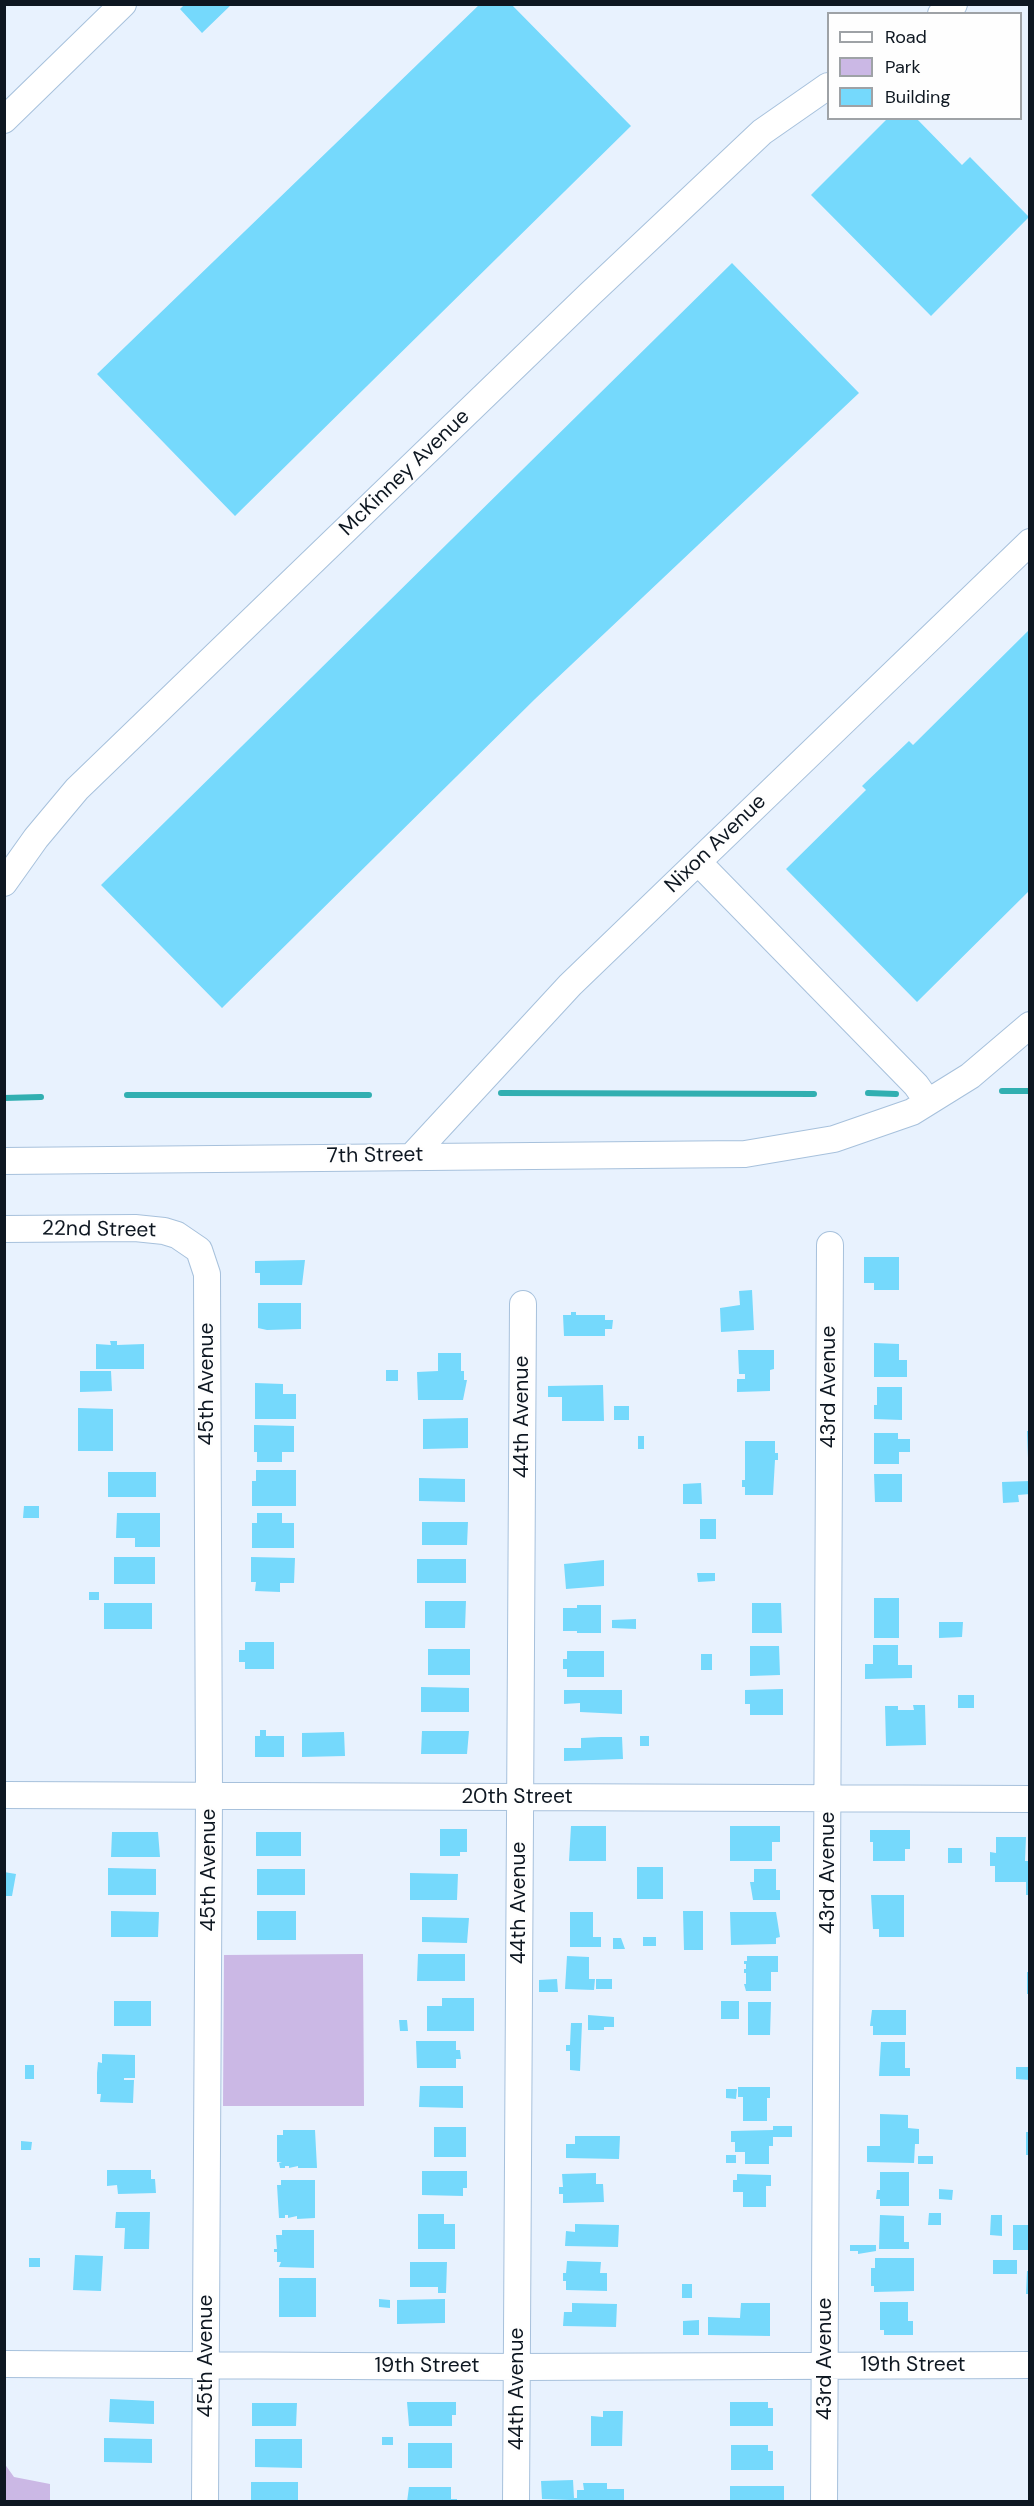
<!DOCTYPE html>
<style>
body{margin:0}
#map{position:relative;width:1034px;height:2506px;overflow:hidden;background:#e8f2fe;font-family:"DM Sans",sans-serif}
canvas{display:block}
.frame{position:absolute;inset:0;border:6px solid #0e1721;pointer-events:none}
.legend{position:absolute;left:827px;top:12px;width:195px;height:108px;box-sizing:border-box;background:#fefefe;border:2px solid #9ea2a6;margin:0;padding:8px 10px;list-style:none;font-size:18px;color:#0e1721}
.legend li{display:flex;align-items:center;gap:12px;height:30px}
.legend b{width:30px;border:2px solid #9ea2a6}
</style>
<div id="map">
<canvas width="1034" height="2506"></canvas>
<div class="frame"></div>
<ul class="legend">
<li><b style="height:8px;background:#fff"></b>Road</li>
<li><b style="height:16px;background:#cbb8e5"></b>Park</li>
<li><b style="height:16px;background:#75d9fc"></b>Building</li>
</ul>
</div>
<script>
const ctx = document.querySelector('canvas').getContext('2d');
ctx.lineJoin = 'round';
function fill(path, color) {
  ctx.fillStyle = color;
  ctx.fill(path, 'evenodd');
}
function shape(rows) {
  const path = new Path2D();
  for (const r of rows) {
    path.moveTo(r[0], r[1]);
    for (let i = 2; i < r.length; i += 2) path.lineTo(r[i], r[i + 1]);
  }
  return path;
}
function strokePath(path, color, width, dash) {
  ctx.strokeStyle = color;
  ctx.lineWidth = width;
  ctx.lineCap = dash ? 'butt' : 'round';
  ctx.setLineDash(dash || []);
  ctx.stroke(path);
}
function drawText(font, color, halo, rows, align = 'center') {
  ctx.font = font + ' "DM Sans",sans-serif';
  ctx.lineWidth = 5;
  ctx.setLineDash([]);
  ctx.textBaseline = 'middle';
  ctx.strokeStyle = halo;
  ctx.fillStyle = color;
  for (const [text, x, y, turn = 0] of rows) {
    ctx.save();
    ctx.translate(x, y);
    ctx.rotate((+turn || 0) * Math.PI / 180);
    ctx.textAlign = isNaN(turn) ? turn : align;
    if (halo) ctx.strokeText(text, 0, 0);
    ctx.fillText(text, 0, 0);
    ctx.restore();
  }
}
const green = shape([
 [363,1954,364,2106,223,2106,224,1955],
 [4,2463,14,2477,50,2484,50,2501,5,2501]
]);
const stream = shape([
 [1002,1091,1030,1091],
 [501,1093,814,1094],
 [868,1093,896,1094],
 [127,1095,369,1095],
 [4,1098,41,1097]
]);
const building = shape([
 [185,4,232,4,202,33,180,9],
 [480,4,511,4,631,126,235,516,97,374],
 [888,118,916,118,962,165,970,157,1029,217,931,316,811,195],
 [732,263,859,393,535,699,222,1008,101,885],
 [1030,629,1030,890,917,1002,786,869,866,790,862,786,909,741,913,745],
 [864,1257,899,1257,899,1290,874,1290,874,1283,864,1283],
 [305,1260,302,1285,260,1285,260,1273,255,1273,255,1261],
 [752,1290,754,1330,721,1332,720,1308,740,1305,739,1291],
 [258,1303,301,1303,301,1329,267,1330,258,1328],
 [571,1312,576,1312,576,1315,605,1315,605,1320,613,1320,612,1329,605,1329,605,1336,564,1336,563,1315,571,1315],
 [110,1341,117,1341,117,1345,144,1344,144,1369,96,1369,96,1344,111,1345],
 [874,1343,899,1344,899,1360,907,1360,907,1377,874,1377],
 [738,1350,774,1350,774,1369,770,1370,770,1391,737,1392,737,1379,745,1379,745,1374,739,1374],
 [438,1353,461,1353,461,1371,464,1371,464,1380,467,1380,463,1400,418,1400,417,1372,438,1371],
 [386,1370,398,1370,398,1381,386,1381],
 [80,1371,111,1371,112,1391,80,1392],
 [255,1383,283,1384,283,1394,296,1394,296,1419,255,1419],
 [603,1385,604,1421,562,1421,562,1397,548,1397,548,1386],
 [877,1387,902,1387,902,1420,874,1419,874,1405,877,1405],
 [614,1406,629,1406,629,1420,614,1420],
 [78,1408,113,1409,113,1451,78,1451],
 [468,1418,468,1448,423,1449,423,1419],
 [254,1425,294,1426,294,1452,282,1452,282,1462,257,1462,257,1452,254,1452],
 [1027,1431,1030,1431,1030,1458,1028,1458],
 [874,1433,898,1433,898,1439,910,1439,910,1452,899,1452,899,1464,874,1464],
 [638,1436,644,1436,644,1449,638,1449],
 [745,1441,775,1441,775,1453,778,1453,778,1460,775,1460,773,1495,745,1495,745,1487,742,1487,742,1480,745,1480],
 [256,1470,296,1470,296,1506,252,1506,252,1481,256,1481],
 [108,1472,156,1472,156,1497,108,1497],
 [874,1474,902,1474,902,1502,875,1502],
 [419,1478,465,1479,465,1502,419,1501],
 [1030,1481,1030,1494,1018,1495,1019,1502,1003,1503,1002,1482],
 [701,1483,702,1504,683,1504,683,1484],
 [24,1506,39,1506,39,1518,23,1518],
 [117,1513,160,1513,160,1547,135,1547,135,1538,116,1538],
 [257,1513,282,1513,282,1523,294,1523,294,1548,252,1548,252,1523,257,1523],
 [700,1519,716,1519,716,1539,700,1539],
 [422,1522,468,1522,467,1545,422,1545],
 [114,1557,155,1557,155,1584,114,1584],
 [251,1557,295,1558,294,1583,280,1583,280,1592,255,1591,256,1582,251,1582],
 [417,1559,466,1559,466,1583,417,1583],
 [604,1560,604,1586,566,1589,564,1564],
 [697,1573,715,1573,715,1581,698,1582],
 [89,1592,99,1592,99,1600,89,1600],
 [874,1598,899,1598,899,1638,874,1638],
 [425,1601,466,1601,465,1628,425,1628],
 [104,1603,152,1603,152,1629,104,1629],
 [752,1603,781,1603,782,1633,752,1633],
 [577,1605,601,1605,601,1633,577,1633,577,1631,563,1631,563,1608,577,1608],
 [636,1619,636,1629,612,1628,612,1620],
 [939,1622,963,1622,962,1637,939,1638],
 [245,1642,274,1642,274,1669,245,1669,245,1662,239,1662,239,1650,245,1650],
 [873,1645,898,1645,898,1665,912,1665,912,1678,865,1679,865,1664,873,1664],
 [750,1646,779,1646,780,1675,750,1676],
 [428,1649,470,1649,470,1675,428,1675],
 [567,1651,604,1651,604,1677,567,1677,567,1669,563,1669,563,1659,567,1659],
 [701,1654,712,1654,712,1670,701,1670],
 [421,1687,469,1688,469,1712,421,1712],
 [783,1689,783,1715,750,1715,750,1704,745,1704,745,1690],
 [564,1690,622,1690,622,1714,580,1712,580,1703,564,1704],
 [958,1695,974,1695,974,1708,958,1708],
 [913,1705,925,1705,926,1745,886,1746,885,1706,898,1706,898,1710,914,1710],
 [260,1730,266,1730,266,1736,284,1736,284,1757,255,1757,255,1736,260,1736],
 [422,1731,469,1731,467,1754,421,1754],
 [344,1732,345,1756,302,1757,302,1733],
 [640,1736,649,1736,649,1746,640,1746],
 [601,1737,622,1737,623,1759,564,1761,564,1748,581,1748,581,1738],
 [571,1826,606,1826,606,1861,569,1861],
 [730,1826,780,1826,780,1842,772,1842,772,1861,730,1861],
 [440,1829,467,1829,467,1852,460,1852,460,1856,440,1856],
 [870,1830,910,1830,910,1849,905,1849,905,1861,873,1861,873,1842,870,1842],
 [112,1832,158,1832,160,1857,111,1857],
 [256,1832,301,1832,301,1856,256,1856],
 [996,1837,1026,1837,1025,1861,1030,1861,1030,1895,1026,1895,1026,1882,995,1882,995,1866,990,1866,990,1852,996,1853],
 [948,1848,962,1848,962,1863,948,1863],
 [637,1867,663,1867,663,1899,637,1899],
 [108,1868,156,1869,156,1895,108,1895],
 [257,1869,305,1869,305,1895,257,1895],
 [754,1869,776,1869,776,1890,780,1890,780,1900,753,1900,750,1882,754,1882],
 [4,1872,16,1874,12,1896,4,1896],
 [410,1873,458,1874,457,1900,410,1900],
 [871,1895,904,1895,904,1937,879,1937,879,1929,873,1929],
 [111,1911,159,1912,158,1937,111,1937],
 [257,1911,296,1911,296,1940,257,1940],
 [683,1911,703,1911,703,1950,684,1950],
 [570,1912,593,1912,593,1937,601,1937,601,1947,570,1947],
 [730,1912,776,1912,780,1937,776,1938,776,1944,731,1945],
 [422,1917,469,1918,467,1943,422,1942],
 [643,1937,656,1937,656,1946,643,1946],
 [613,1938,621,1938,625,1949,613,1949],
 [418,1954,465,1954,465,1981,417,1981],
 [567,1956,589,1957,589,1979,595,1979,594,1990,565,1989],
 [747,1956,778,1956,778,1972,771,1972,771,1991,746,1991,744,1984,746,1984,746,1973,744,1973,744,1969,746,1969,746,1964,744,1964,744,1961,747,1961],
 [1027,1972,1030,1972,1030,1994,1027,1994],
 [557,1979,558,1992,539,1992,539,1980],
 [596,1979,612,1979,612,1989,596,1989],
 [442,1998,474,1998,474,2031,427,2031,427,2006,442,2006],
 [114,2001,151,2001,151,2026,114,2026],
 [721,2001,739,2001,739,2019,721,2019],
 [748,2002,771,2002,770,2035,748,2035],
 [872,2010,906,2010,906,2035,873,2035,873,2026,870,2026],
 [588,2015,614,2017,614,2027,604,2027,604,2030,588,2030],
 [399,2020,407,2020,408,2031,400,2031],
 [571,2023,582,2023,580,2071,570,2070,570,2051,566,2051,566,2045,570,2045],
 [416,2041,456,2041,456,2050,460,2050,461,2059,456,2059,456,2068,417,2068],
 [881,2042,905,2042,905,2068,910,2068,910,2076,879,2076],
 [102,2054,135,2055,135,2078,124,2078,124,2080,134,2080,133,2103,100,2102,101,2094,97,2094,97,2073,98,2062,102,2063],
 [25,2065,34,2065,34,2079,25,2079],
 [1016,2067,1030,2067,1030,2080,1016,2079],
 [420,2086,463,2086,463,2108,419,2107],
 [738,2087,770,2087,770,2098,767,2098,767,2121,743,2121,743,2097,738,2097],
 [726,2089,737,2089,736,2099,726,2098],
 [880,2114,908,2115,908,2128,919,2129,919,2144,915,2144,914,2163,867,2162,867,2146,880,2146],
 [773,2126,792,2126,792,2137,773,2137,773,2146,769,2146,769,2164,745,2164,745,2152,735,2152,735,2142,731,2142,731,2131,773,2130],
 [434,2127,466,2127,466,2157,434,2157],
 [283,2130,315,2130,317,2168,298,2168,298,2166,289,2168,289,2166,285,2166,285,2168,280,2168,279,2163,282,2162,277,2162,277,2135,283,2135],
 [1026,2132,1030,2132,1030,2155,1026,2155],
 [575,2136,620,2136,619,2159,566,2158,566,2144,575,2144],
 [21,2141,32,2142,31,2150,21,2150],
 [726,2155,736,2155,736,2163,726,2163],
 [918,2156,933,2156,933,2164,918,2164],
 [107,2170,151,2170,151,2179,155,2179,156,2193,118,2194,117,2185,107,2186],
 [422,2171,467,2171,467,2188,463,2188,463,2196,422,2195],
 [880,2172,909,2172,909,2206,880,2206,880,2199,876,2199,877,2190,880,2190],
 [596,2173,596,2184,603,2184,604,2202,563,2203,563,2194,559,2194,559,2187,563,2187,562,2174],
 [737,2174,771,2175,771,2186,766,2186,766,2207,743,2207,743,2192,733,2192,733,2180,737,2180],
 [281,2180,315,2180,315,2218,297,2219,297,2216,288,2218,288,2215,285,2215,285,2218,279,2218,277,2185,281,2185],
 [939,2189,953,2190,952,2200,939,2199],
 [116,2212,150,2212,149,2249,124,2249,125,2228,115,2228],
 [929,2213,941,2213,941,2225,928,2225],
 [418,2214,444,2214,444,2224,455,2224,455,2249,418,2249],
 [880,2215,904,2216,904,2242,909,2242,909,2249,879,2249],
 [991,2215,1002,2215,1002,2236,990,2235],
 [575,2224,619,2225,618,2247,565,2246,566,2231,575,2232],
 [1013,2225,1030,2225,1030,2250,1013,2250],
 [282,2230,314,2230,314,2268,279,2267,281,2262,277,2262,277,2252,274,2252,274,2249,277,2249,276,2235,282,2235],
 [850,2245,876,2245,876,2251,858,2254,858,2251,850,2251],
 [75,2255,103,2256,101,2291,73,2290],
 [29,2258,40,2258,40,2267,29,2267],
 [875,2258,914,2258,914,2291,874,2292,874,2286,871,2286,871,2268,875,2268],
 [993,2260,1017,2260,1017,2274,993,2274],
 [567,2261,601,2262,600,2273,607,2273,607,2291,566,2290,566,2281,563,2281,563,2273,566,2273],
 [410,2262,447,2262,446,2293,438,2293,438,2287,410,2287],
 [1027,2271,1030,2271,1030,2294,1026,2294],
 [279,2278,316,2278,316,2317,279,2317],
 [682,2284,692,2284,692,2298,682,2298],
 [379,2299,390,2300,390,2308,379,2307],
 [445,2299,445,2323,397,2324,397,2300],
 [880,2302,908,2302,908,2321,913,2321,913,2335,884,2335,884,2330,880,2330],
 [572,2303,617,2304,616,2327,563,2326,564,2312,572,2312],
 [741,2303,770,2303,770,2336,708,2335,708,2317,740,2318],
 [699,2320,699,2335,683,2335,683,2321],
 [110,2399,154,2401,154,2424,109,2422],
 [407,2402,456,2402,456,2415,452,2415,452,2426,409,2426],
 [730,2402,768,2402,768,2408,773,2408,773,2426,730,2426],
 [252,2403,297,2403,296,2426,252,2426],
 [603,2411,623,2411,622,2446,591,2446,591,2416,603,2417],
 [382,2437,393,2437,393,2445,382,2445],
 [104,2438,152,2439,152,2463,104,2462],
 [255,2439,302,2439,302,2468,255,2467],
 [408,2443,452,2443,452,2468,408,2468],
 [731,2445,768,2445,768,2451,773,2451,773,2470,731,2470],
 [573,2480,574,2498,577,2498,577,2490,584,2490,583,2483,607,2483,607,2489,624,2489,624,2502,542,2499,541,2481],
 [251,2482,298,2482,298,2502,251,2502],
 [730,2486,784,2486,784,2501,730,2502],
 [409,2487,451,2487,451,2499,457,2499,457,2502,407,2502]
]);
const minor = shape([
 [941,14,954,4],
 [4,120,123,4],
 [698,862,916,1085,928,1102],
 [4,883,36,838,77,789,590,294,762,132,828,86],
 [412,1156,570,985,1030,542],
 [4,1161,745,1154,834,1139,912,1112,970,1076,1030,1025],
 [4,1229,135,1228,164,1231,177,1235,199,1250,207,1274,209,1796,205,2502],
 [4,1795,1030,1799],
 [4,2364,517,2367,1030,2365],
 [516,2502,523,1304],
 [824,2502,830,1245]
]);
const streetNames = [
 ["McKinney Avenue",405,473,-44],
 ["Nixon Avenue",716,844,-44],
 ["7th Street",375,1156,-1],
 ["22nd Street",99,1230,1],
 ["45th Avenue",207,1384,-90],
 ["43rd Avenue",829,1387,-90],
 ["44th Avenue",522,1417,-90],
 ["20th Street",517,1797],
 ["45th Avenue",209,1870,-90],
 ["43rd Avenue",828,1873,-90],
 ["44th Avenue",519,1903,-90],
 ["45th Avenue",206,2356,-90],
 ["43rd Avenue",825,2359,-90],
 ["19th Street",913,2365],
 ["19th Street",427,2366],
 ["44th Avenue",517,2389,-90]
];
fill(green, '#cbb8e5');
strokePath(stream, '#31afb1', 6);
fill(building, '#75d9fc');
strokePath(minor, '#a7c1dc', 28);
strokePath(minor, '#fff', 26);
drawText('21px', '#0e1721', '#fefefe', streetNames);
</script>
